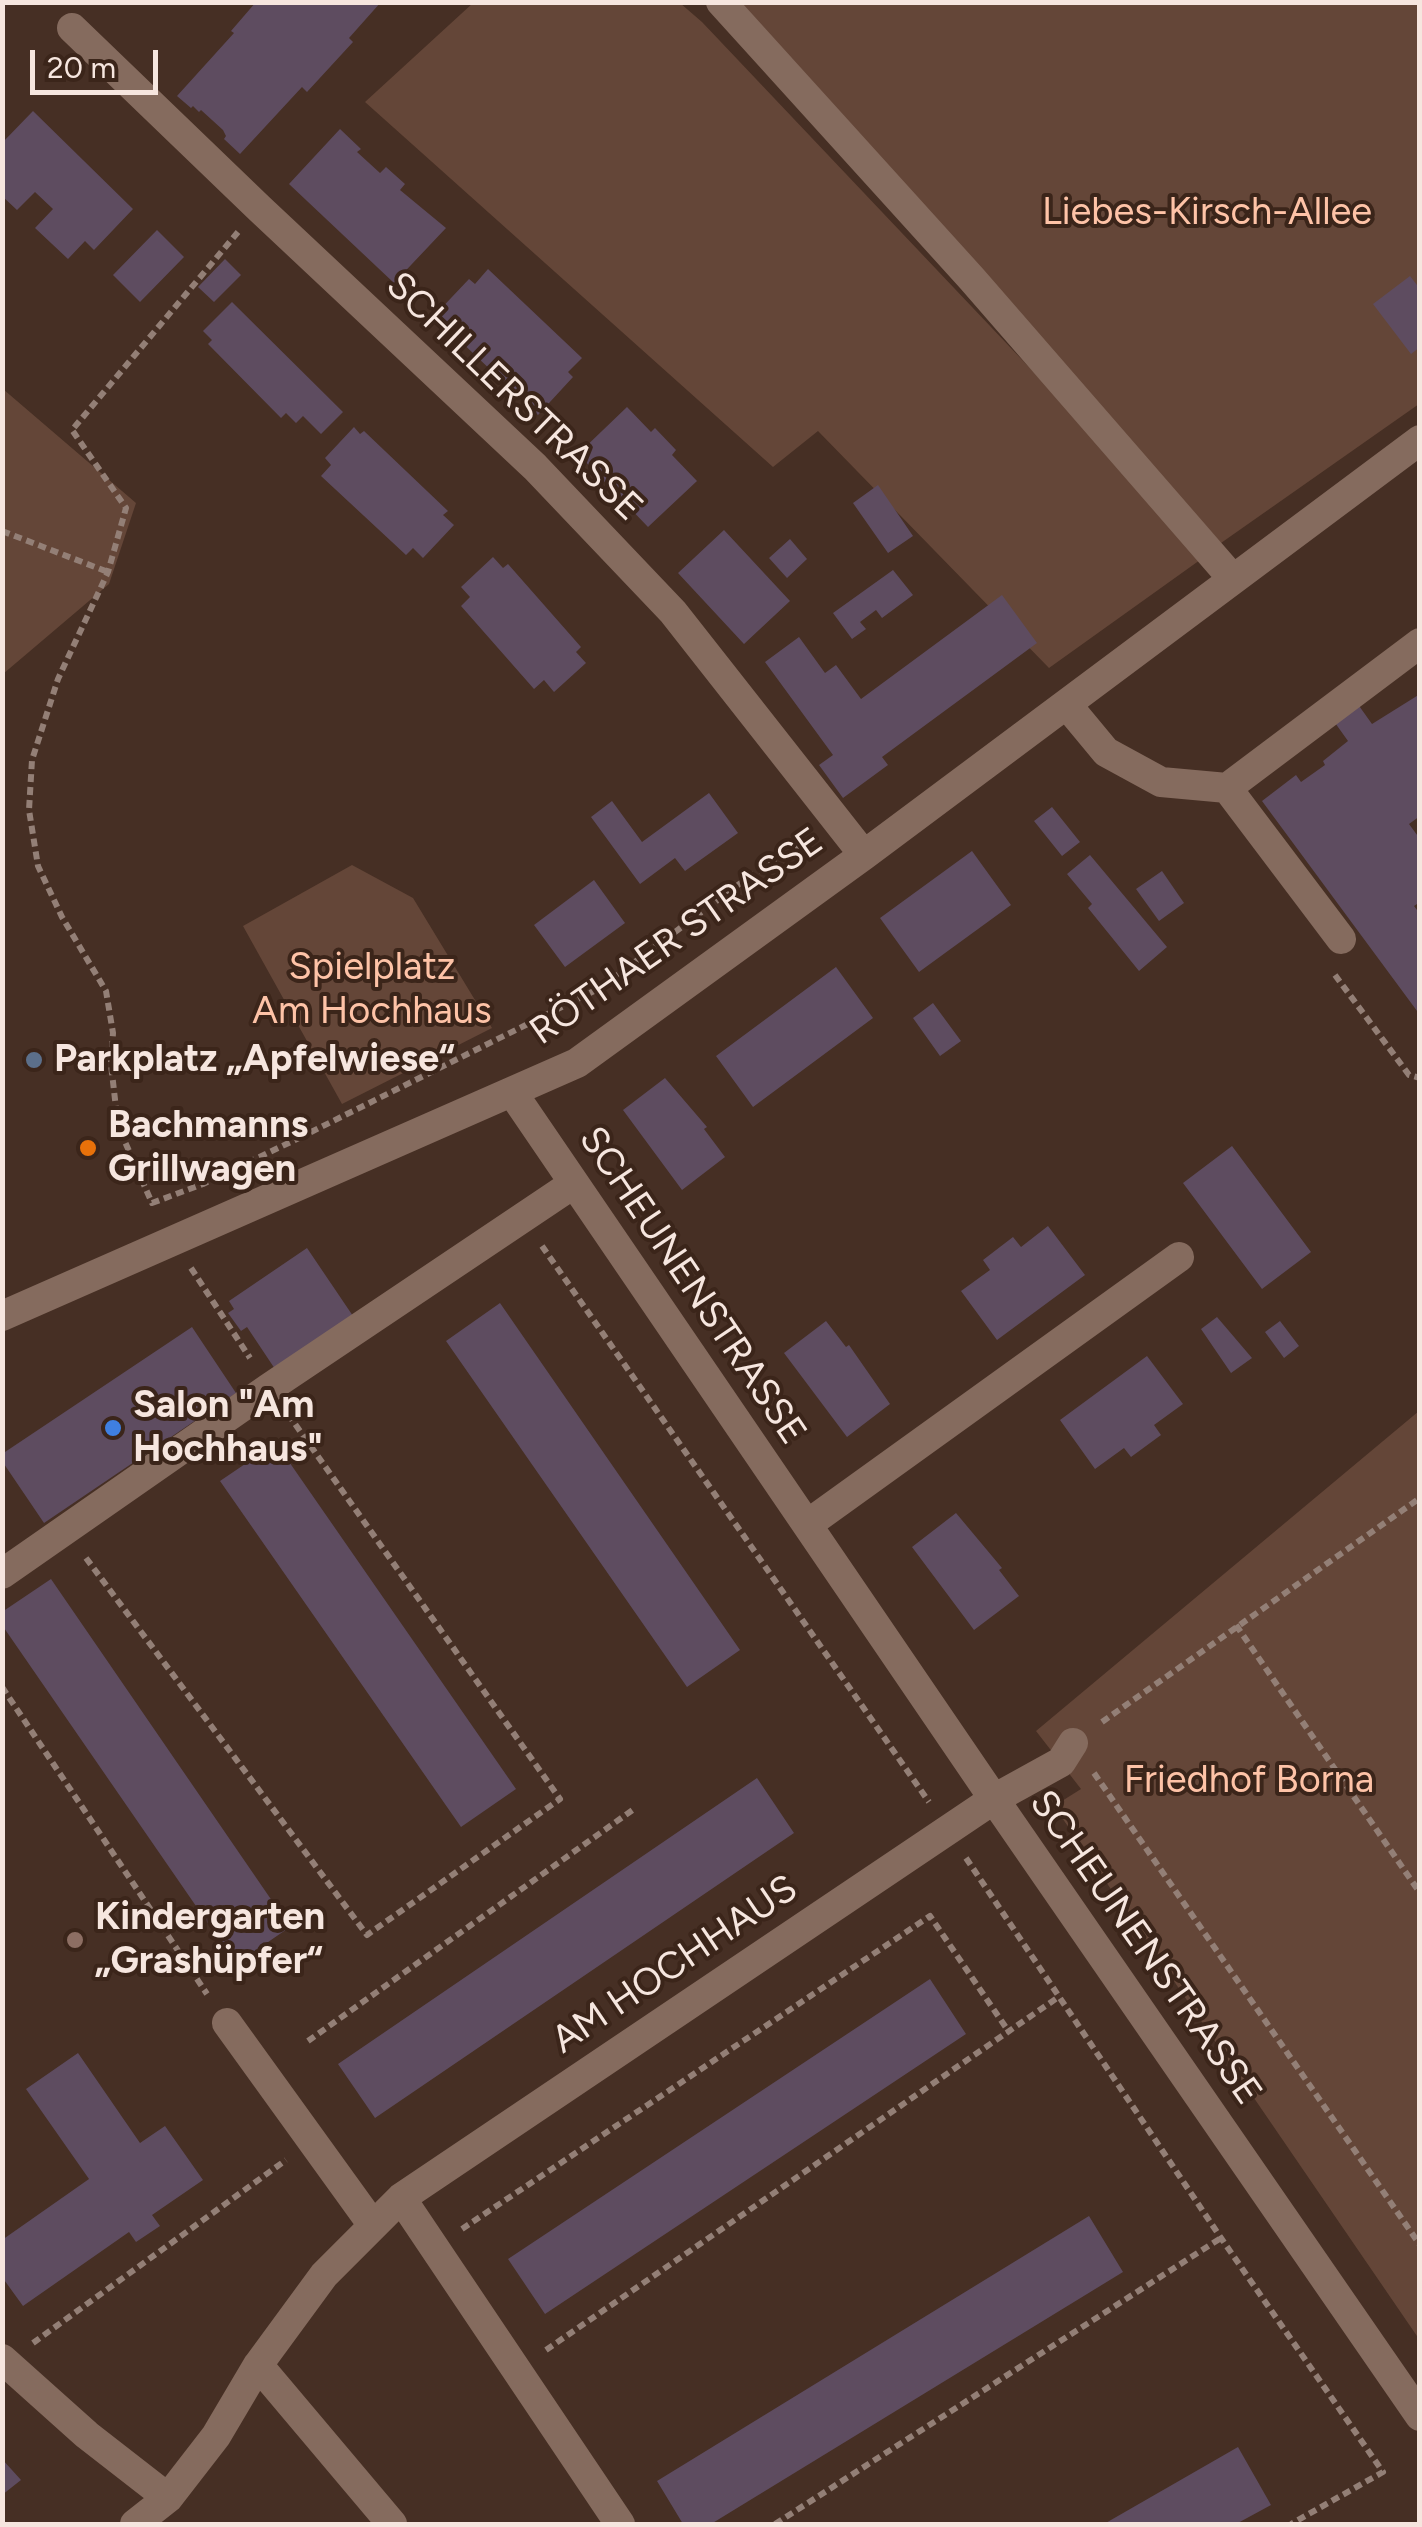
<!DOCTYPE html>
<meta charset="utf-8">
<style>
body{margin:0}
#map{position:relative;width:1422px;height:2527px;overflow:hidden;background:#462f24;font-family:Figtree,sans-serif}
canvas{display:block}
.frame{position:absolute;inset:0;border:5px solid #f6e6df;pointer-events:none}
.scale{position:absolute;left:30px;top:50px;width:128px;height:45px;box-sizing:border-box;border:5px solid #f6e6df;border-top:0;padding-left:12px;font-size:30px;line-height:35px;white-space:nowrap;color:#f6e6df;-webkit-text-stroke:8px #3b251a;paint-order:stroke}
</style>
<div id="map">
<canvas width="1422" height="2527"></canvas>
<div class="frame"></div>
<div class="scale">20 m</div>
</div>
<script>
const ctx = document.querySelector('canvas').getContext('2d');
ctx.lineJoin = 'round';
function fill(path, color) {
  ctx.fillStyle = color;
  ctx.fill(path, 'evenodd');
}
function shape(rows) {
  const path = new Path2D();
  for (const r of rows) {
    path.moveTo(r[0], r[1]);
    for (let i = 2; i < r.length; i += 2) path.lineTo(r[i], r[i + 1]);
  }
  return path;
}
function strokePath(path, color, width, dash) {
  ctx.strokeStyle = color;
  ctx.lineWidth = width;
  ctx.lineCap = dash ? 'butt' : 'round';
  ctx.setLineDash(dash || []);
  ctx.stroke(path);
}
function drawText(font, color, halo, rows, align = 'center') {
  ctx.font = font + ' Figtree,sans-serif';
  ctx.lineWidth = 8;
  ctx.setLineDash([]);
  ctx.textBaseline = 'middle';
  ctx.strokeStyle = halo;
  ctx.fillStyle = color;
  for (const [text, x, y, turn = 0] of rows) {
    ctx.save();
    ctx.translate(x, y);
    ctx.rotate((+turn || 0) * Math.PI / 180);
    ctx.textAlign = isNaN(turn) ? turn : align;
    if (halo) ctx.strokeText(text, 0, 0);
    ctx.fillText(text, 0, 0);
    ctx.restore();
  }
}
const green = shape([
 [473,3,680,3,702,22,1207,555,1049,668,818,431,773,467,365,102],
 [735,3,1419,3,1419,404,1221,543],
 [3,389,136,503,109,584,3,674],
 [352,865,413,898,492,1028,342,1104,243,926],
 [1419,1411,1419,2339,1054,1806,1081,1789,1036,1731]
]);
const building = shape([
 [256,2,381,2,349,38,353,42,307,92,302,87,240,154,224,139,226,136,223,130,201,110,199,112,193,106,191,108,177,96,234,33,231,31],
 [33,111,133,209,94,250,85,241,68,259,35,228,53,209,35,192,17,210,2,196,2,143],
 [340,129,361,149,357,152,380,173,386,167,405,184,400,190,446,228,394,283,289,184],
 [157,230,184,257,140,302,113,275],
 [225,259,241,275,214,302,198,287],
 [488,269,582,358,568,372,573,377,538,415,434,316,469,279,475,284],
 [1410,276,1420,289,1420,347,1411,354,1373,304],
 [232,302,343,412,321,434,303,416,296,423,286,413,281,418,208,344,212,340,203,331],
 [627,407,651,432,655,428,676,450,672,455,697,481,648,527,578,454],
 [354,427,360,434,364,431,448,511,443,515,454,525,423,558,413,548,406,555,321,476,331,465,325,458],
 [878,485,913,536,888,553,853,503],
 [724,530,790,601,744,644,678,573],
 [790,539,807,559,787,578,769,558],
 [493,557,503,568,508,564,581,647,576,652,586,663,554,692,544,680,534,689,461,606,470,597,461,587],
 [893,570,913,595,882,618,876,610,860,622,866,629,852,639,833,613],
 [1002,595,1037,643,882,757,888,765,843,798,819,765,833,755,765,662,799,637,825,673,836,665,861,699],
 [1420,694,1420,816,1409,824,1420,839,1420,902,1414,906,1420,914,1420,1015,1262,801,1296,775,1301,782,1325,765,1323,761,1348,741,1333,720,1357,703,1372,724],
 [709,793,738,833,685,871,675,858,640,884,591,817,612,801,642,842],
 [1052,807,1080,842,1062,856,1034,821],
 [972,851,1011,905,919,972,880,918],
 [1090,855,1167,947,1139,971,1088,908,1092,904,1067,874],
 [1162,871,1184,903,1159,921,1136,889],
 [594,880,625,923,565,967,534,925],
 [836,967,873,1018,753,1107,716,1056],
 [933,1003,961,1041,940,1056,913,1018],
 [665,1078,707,1127,704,1129,725,1157,682,1190,623,1110],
 [1232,1146,1311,1252,1262,1289,1183,1183],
 [1048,1226,1085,1275,997,1340,961,1291,990,1270,983,1260,1013,1237,1021,1247],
 [307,1248,353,1316,275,1369,247,1327,241,1331,228,1313,234,1309,229,1301],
 [500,1303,740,1650,687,1687,446,1341],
 [1217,1317,1252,1358,1231,1373,1201,1329],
 [826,1321,846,1347,849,1345,890,1404,847,1437,784,1353],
 [1280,1321,1299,1346,1284,1358,1265,1332],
 [192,1327,236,1393,44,1523,2,1461,2,1454],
 [1147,1356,1183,1404,1154,1425,1161,1435,1131,1457,1124,1448,1095,1469,1060,1420],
 [276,1443,516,1789,461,1827,220,1481],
 [956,1513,1002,1568,999,1570,1019,1596,974,1630,912,1547],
 [51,1579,290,1927,236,1964,2,1625,2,1612],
 [757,1778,794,1833,375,2118,338,2064],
 [930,1979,966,2034,545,2314,508,2259],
 [78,2053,140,2143,165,2126,203,2180,152,2215,160,2226,136,2242,129,2232,23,2306,2,2277,2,2240,89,2179,26,2089],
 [1089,2216,1123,2272,711,2524,683,2524,657,2481],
 [1238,2447,1271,2505,1236,2524,1104,2524],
 [2,2459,21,2480,2,2495]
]);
const path = shape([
 [238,232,72,430,126,508,108,572,58,679,32,760,29,810,38,866,62,917,106,991,113,1033,111,1064,118,1126,152,1203,203,1184,299,1138,302,1145],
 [2,531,108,572],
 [1335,975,1409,1075,1420,1078],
 [299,1138,600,988,750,876,810,840],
 [542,1246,929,1802],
 [191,1268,250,1358],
 [86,1558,367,1935,560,1799,288,1414],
 [1236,1625,1420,1893],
 [2,1687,207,1994],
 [1102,1722,1420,1498],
 [1094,1773,1420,2245],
 [966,1858,1221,2238,1383,2472,1291,2524],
 [308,2041,634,1809],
 [462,2229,930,1916,1009,2032],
 [33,2343,286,2160],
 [546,2350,1060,1996],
 [775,2524,1221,2238]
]);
const minor = shape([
 [721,2,972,279,1233,579],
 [72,28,259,208,535,467,673,612,864,855],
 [1067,705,1106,752,1161,782,1227,788,1420,643],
 [1227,788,1341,939],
 [512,1092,994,1799,1420,2416],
 [2,1316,577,1063,864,855,1420,440],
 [808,1524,1179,1257],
 [2,1574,269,1388,573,1184],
 [227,2023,372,2224],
 [401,2198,620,2524],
 [2,2359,87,2435,168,2498],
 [258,2365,392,2524],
 [135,2524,168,2498,216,2436,258,2365,324,2275,401,2198,994,1799,1061,1762,1073,1743]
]);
const markers = [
 [34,1060,10,"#5c6f8a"],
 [88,1148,10,"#e8710a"],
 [113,1428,10,"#3f7fe0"],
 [75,1940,10,"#8d6e63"]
];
const parkNames = [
 ["Liebes-Kirsch-Allee",1207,213],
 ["Spielplatz",372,968],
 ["Am Hochhaus",372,1012],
 ["Friedhof Borna",1249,1781]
];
const streetNames = [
 ["SCHILLERSTRASSE",514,397,44],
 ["RÖTHAER STRASSE",677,937,-35],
 ["SCHEUNENSTRASSE",692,1286,56],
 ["SCHEUNENSTRASSE",1145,1948,55],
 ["AM HOCHHAUS",675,1965,-34]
];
const poiNames = [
 ["Parkplatz „Apfelwiese“",54,1060],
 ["Bachmanns",108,1126],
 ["Grillwagen",108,1170],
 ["Salon \"Am",133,1406],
 ["Hochhaus\"",133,1450],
 ["Kindergarten",95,1918],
 ["„Grashüpfer“",95,1962]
];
fill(green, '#644638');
fill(building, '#5e4c60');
strokePath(path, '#937f76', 6, [8, 5]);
strokePath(minor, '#856b5e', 30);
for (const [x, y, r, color] of markers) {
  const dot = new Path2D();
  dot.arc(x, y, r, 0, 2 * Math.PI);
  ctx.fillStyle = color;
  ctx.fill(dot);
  strokePath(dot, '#3b251a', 4);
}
drawText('38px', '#fec3a7', '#3b251a', parkNames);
drawText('38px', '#f6e6df', '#3b251a', streetNames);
drawText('bold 38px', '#f6e6df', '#3b251a', poiNames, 'left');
</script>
